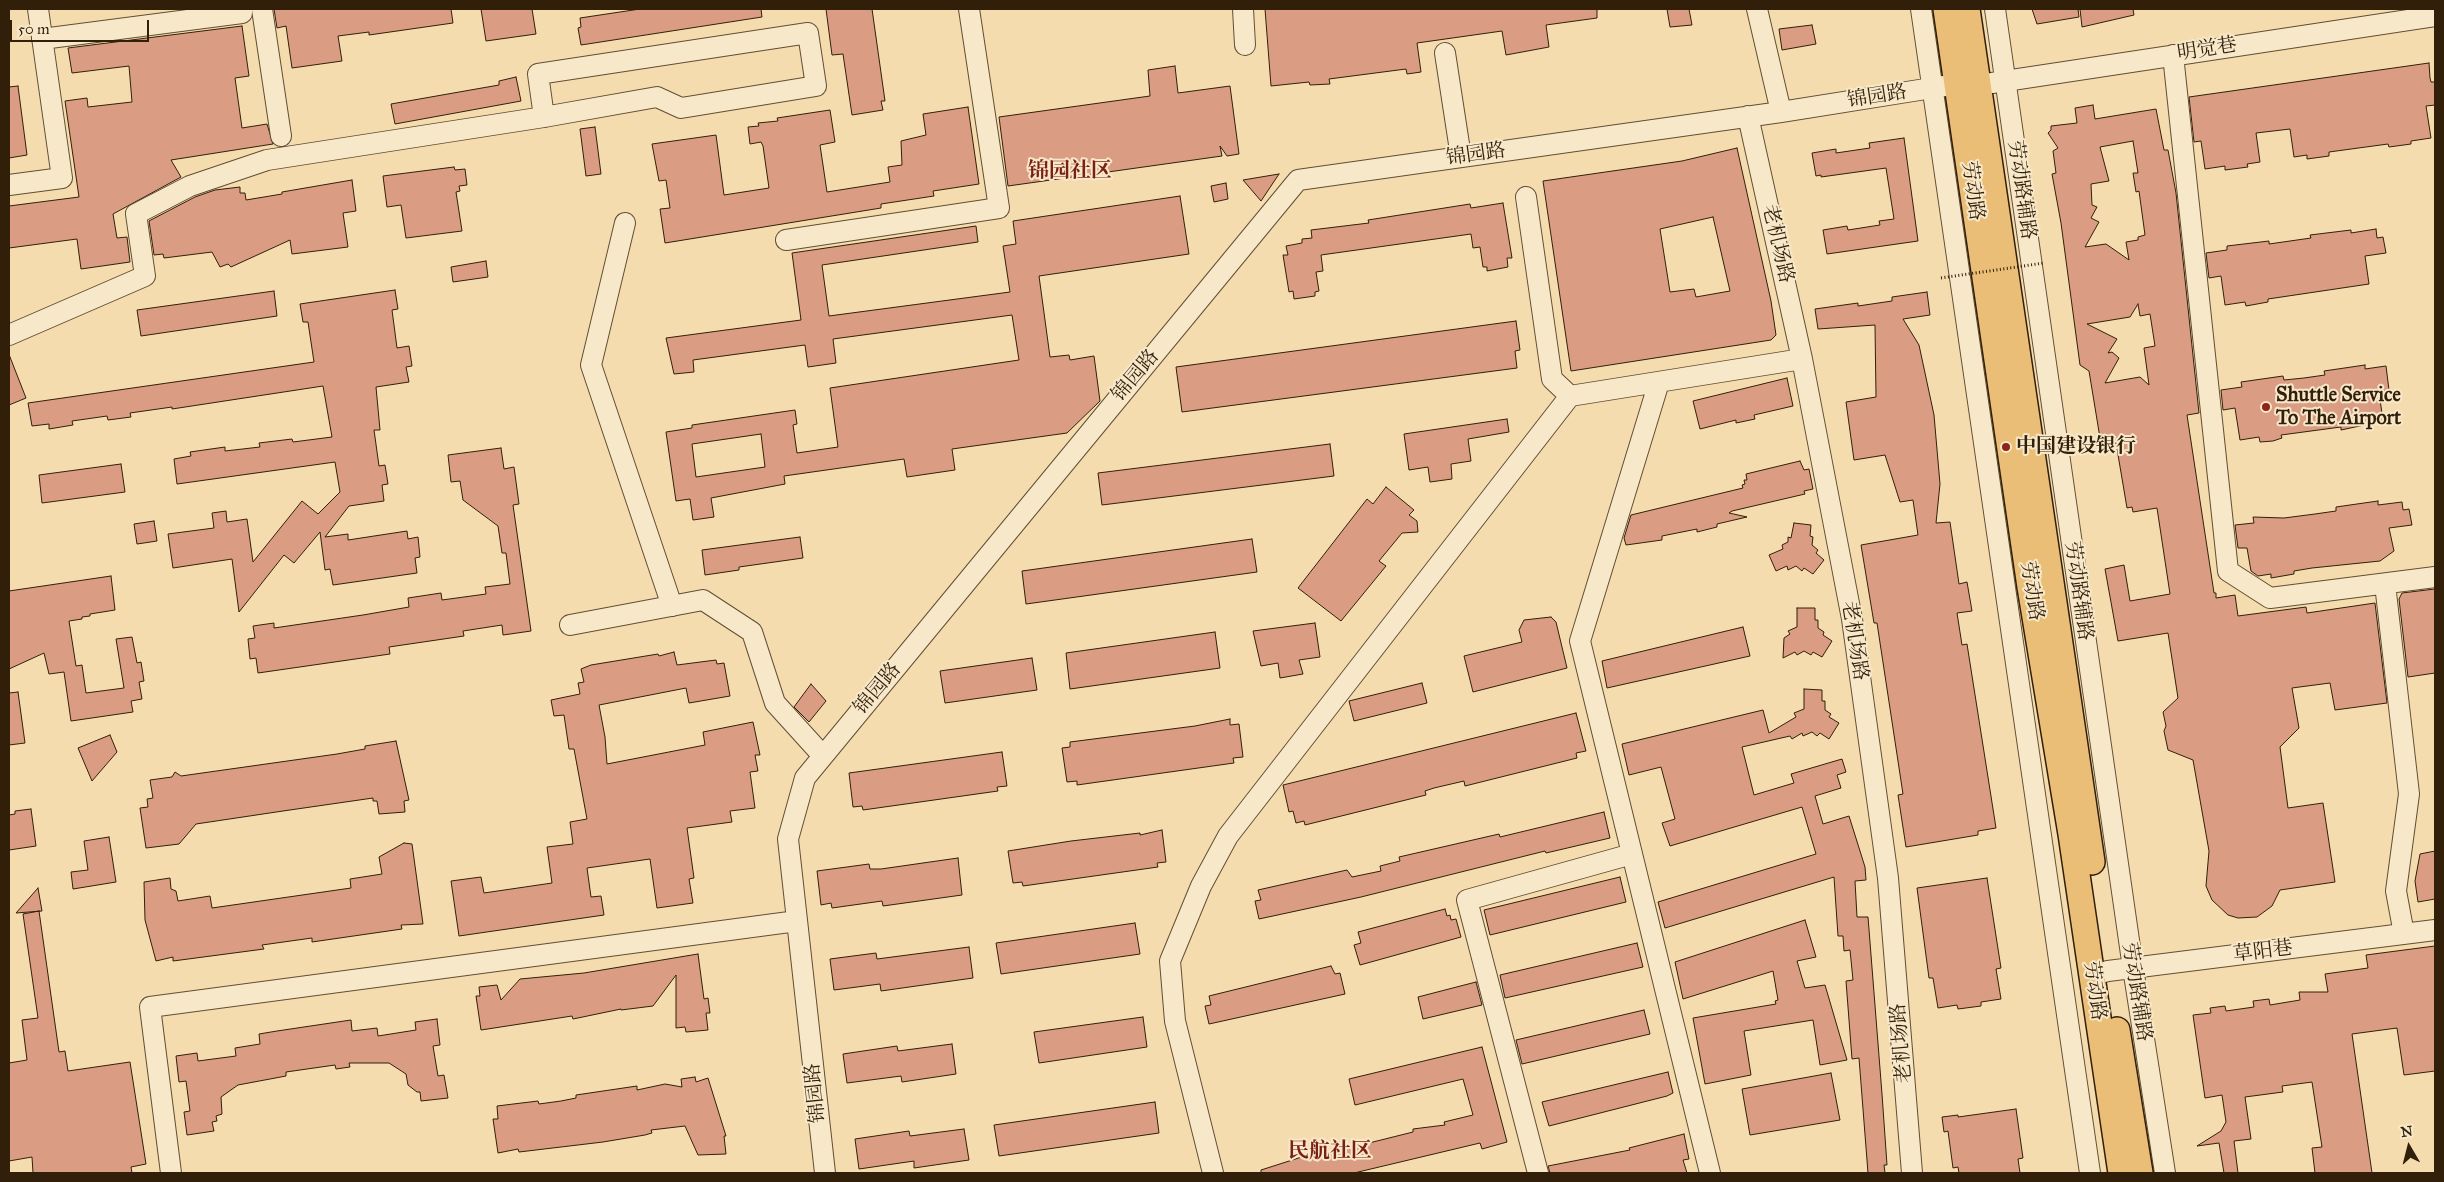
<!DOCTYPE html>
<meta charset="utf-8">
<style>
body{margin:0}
#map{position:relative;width:2444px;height:1182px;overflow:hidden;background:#f5dcae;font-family:"IM FELL Great Primer",serif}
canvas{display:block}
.frame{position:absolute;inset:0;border:10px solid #311f0a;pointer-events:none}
.north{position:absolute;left:2384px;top:1122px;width:50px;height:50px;-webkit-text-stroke:4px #f8e8ca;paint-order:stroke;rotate:352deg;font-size:14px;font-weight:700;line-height:20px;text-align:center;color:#311f0a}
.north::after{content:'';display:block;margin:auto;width:18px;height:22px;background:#311f0a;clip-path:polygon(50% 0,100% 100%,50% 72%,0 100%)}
.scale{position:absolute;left:10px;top:20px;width:139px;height:22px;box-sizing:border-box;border:2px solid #311f0a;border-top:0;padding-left:6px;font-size:15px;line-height:18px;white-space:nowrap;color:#311f0a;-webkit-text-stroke:4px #f8e8ca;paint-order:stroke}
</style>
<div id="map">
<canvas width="2444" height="1182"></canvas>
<div class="frame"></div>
<div class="north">N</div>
<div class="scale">50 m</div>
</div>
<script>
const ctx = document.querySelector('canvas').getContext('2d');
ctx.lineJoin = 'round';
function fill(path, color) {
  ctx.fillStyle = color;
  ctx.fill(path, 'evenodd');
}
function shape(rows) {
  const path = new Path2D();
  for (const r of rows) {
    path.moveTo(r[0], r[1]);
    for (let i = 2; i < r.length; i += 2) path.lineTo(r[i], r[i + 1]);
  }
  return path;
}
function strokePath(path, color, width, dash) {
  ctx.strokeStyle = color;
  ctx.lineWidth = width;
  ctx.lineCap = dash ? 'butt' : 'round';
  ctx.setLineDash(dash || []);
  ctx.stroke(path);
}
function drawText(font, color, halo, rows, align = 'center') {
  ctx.font = font + ' "IM FELL Great Primer","Noto Serif SC",serif';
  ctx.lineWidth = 4;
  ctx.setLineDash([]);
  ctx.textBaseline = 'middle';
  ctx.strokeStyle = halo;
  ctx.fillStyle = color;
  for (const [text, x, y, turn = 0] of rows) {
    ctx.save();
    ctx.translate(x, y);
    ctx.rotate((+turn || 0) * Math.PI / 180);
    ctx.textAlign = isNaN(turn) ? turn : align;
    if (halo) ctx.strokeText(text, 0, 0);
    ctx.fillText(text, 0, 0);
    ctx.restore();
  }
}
const building = shape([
 [274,9,451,9,453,23,369,35,369,32,338,36,342,61,292,68,286,26,277,28,274,9],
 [481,9,532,9,536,34,486,41,481,9],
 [640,9,761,9,762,17,581,45,578,28,581,27,580,18,640,9],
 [826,9,872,9,885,101,881,101,883,110,852,115,843,54,832,55,826,9],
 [1265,9,1597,9,1597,18,1546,25,1549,47,1506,55,1502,31,1417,43,1421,72,1407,74,1406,69,1329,79,1330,84,1310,85,1309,82,1271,86,1265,9],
 [1667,9,1689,9,1692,25,1670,27,1667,9],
 [2032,9,2078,9,2079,17,2037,24,2032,9],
 [2080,9,2133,9,2134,15,2082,27,2080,9],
 [1812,25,1816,44,1782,50,1779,29,1812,25],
 [242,26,249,76,235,78,242,128,267,124,273,144,171,160,181,177,113,214,117,238,127,237,130,262,81,269,77,239,9,248,9,206,79,197,65,101,87,98,88,107,132,102,129,66,72,73,68,48,242,26],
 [2429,63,2430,78,2431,82,2435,82,2435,105,2426,106,2431,138,2411,141,2411,144,2389,147,2388,144,2329,152,2329,156,2307,159,2307,155,2294,157,2290,129,2256,133,2260,162,2247,164,2248,167,2225,170,2225,166,2205,169,2201,141,2194,142,2189,97,2429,63],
 [1175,66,1178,93,1230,86,1239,154,1227,156,1220,146,1222,156,1008,186,999,117,1150,96,1148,70,1175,66],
 [516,77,521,101,395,124,391,104,499,85,499,81,516,77],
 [18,86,27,155,9,158,9,87,18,86],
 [2093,105,2095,119,2156,109,2164,150,2168,150,2176,193,2199,413,2187,415,2214,593,2216,593,2216,598,2235,595,2238,616,2306,607,2307,613,2375,603,2387,703,2335,710,2330,683,2292,688,2299,728,2280,747,2288,808,2323,803,2335,882,2280,890,2272,906,2257,917,2238,918,2228,915,2212,900,2206,886,2209,851,2193,760,2168,750,2164,731,2166,726,2163,712,2178,698,2168,633,2118,641,2105,569,2124,565,2130,601,2170,594,2157,508,2133,512,2132,507,2127,508,2116,443,2101,444,2089,371,2080,365,2061,223,2052,174,2056,173,2053,151,2058,148,2048,133,2051,130,2051,126,2077,123,2075,108,2093,105],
 [2133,141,2138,173,2133,173,2136,192,2139,191,2145,235,2138,237,2138,240,2126,242,2129,260,2106,244,2085,247,2099,222,2091,218,2097,207,2092,205,2091,184,2109,181,2100,147,2133,141],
 [2138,304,2140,316,2150,314,2155,346,2144,348,2149,385,2140,377,2105,383,2119,358,2112,352,2108,353,2117,339,2087,324,2130,317,2138,304],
 [968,107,979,184,933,191,934,196,881,204,881,208,665,243,660,209,670,208,666,180,659,181,652,144,716,135,724,195,769,188,763,146,761,142,750,144,748,127,759,126,758,123,778,121,777,118,830,110,835,142,820,145,827,192,890,182,888,167,902,165,901,141,926,135,923,114,968,107],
 [595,127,601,174,586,176,580,129,595,127],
 [1904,138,1918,241,1827,254,1823,230,1847,226,1848,230,1880,225,1879,221,1894,219,1886,168,1821,177,1821,175,1816,176,1812,153,1836,149,1836,153,1870,148,1869,143,1904,138],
 [1737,148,1771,301,1776,335,1771,340,1571,371,1543,181,1682,161,1737,148],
 [1713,217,1730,291,1696,297,1694,289,1670,292,1660,229,1713,217],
 [454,167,455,170,465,169,467,185,459,186,460,191,456,192,462,231,406,238,401,205,387,207,383,176,454,167],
 [1279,174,1261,201,1243,180,1279,174],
 [352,180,356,211,343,213,348,247,292,254,290,240,231,267,228,264,220,267,212,252,164,258,163,254,154,255,149,221,195,197,215,190,240,187,240,193,245,193,246,200,282,194,282,192,352,180],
 [1226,183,1228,199,1214,202,1211,186,1226,183],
 [1180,196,1189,254,1039,276,1050,357,1069,355,1070,360,1094,356,1100,401,1067,433,952,449,955,470,907,477,904,459,784,476,785,484,711,498,714,517,693,520,690,499,676,501,666,432,692,428,692,425,795,410,797,424,793,425,797,453,838,447,830,388,1019,360,1012,315,833,339,836,363,808,367,805,345,693,360,694,372,674,374,666,338,801,320,792,253,976,226,978,242,822,265,829,316,1010,292,1003,246,1016,244,1013,221,1180,196],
 [761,434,765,467,696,477,692,444,761,434],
 [1503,203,1512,258,1507,258,1508,267,1487,271,1487,267,1483,267,1480,247,1473,248,1471,234,1321,255,1323,271,1316,272,1319,291,1315,292,1315,296,1294,299,1293,291,1289,292,1283,255,1288,255,1286,246,1302,243,1302,239,1312,238,1311,230,1369,223,1368,220,1470,204,1471,208,1503,203],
 [2376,229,2377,238,2383,237,2386,253,2365,256,2369,284,2268,299,2268,302,2246,306,2245,302,2225,305,2221,276,2209,278,2206,253,2227,250,2227,246,2269,241,2269,244,2311,238,2310,235,2351,230,2351,233,2376,229],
 [486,261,488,277,453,282,451,267,486,261],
 [395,290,398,309,392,310,397,348,409,346,412,366,406,367,409,382,376,387,380,430,374,430,379,466,385,465,388,484,382,485,384,501,349,506,325,537,348,534,348,540,407,531,408,539,418,537,420,557,415,558,417,573,333,585,330,569,325,570,320,532,294,563,284,555,239,612,232,559,173,568,168,534,214,528,212,513,226,511,227,522,247,519,253,562,302,501,318,514,340,492,335,462,177,484,174,459,191,456,190,452,225,447,225,451,260,447,259,443,292,439,293,442,332,437,323,386,172,409,172,407,130,413,131,417,108,420,107,416,72,421,73,425,49,429,49,424,32,426,28,403,314,362,308,322,303,322,300,304,395,290],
 [274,291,277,316,141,336,137,310,274,291],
 [1927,292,1930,315,1903,319,1919,345,1934,415,1940,484,1936,523,1950,522,1959,584,1967,582,1972,611,1957,613,1962,645,1967,644,1996,828,1978,831,1978,835,1906,847,1898,795,1903,794,1877,623,1874,623,1861,545,1918,535,1913,500,1900,502,1885,455,1854,460,1846,402,1876,397,1875,325,1818,329,1815,309,1858,303,1858,306,1892,301,1892,297,1927,292],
 [1516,321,1520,350,1515,351,1517,368,1182,412,1176,367,1516,321],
 [10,357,26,398,9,405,9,358,10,357],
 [2365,365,2365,369,2386,366,2389,390,2379,392,2383,421,2341,430,2341,427,2281,435,2282,438,2273,441,2260,442,2259,437,2240,440,2235,408,2223,410,2221,390,2242,387,2241,382,2283,376,2284,380,2304,378,2325,375,2324,371,2365,365],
 [1787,378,1793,406,1754,415,1755,419,1736,423,1736,420,1700,429,1693,401,1787,378],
 [1507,419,1509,432,1468,439,1471,461,1451,464,1452,479,1430,482,1428,467,1409,470,1404,434,1507,419],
 [1330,444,1334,476,1102,505,1098,473,1330,444],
 [501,448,504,469,514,467,519,504,513,505,531,631,503,635,502,625,463,631,464,636,389,647,390,654,258,673,256,658,250,659,248,639,255,638,253,626,274,623,274,628,363,615,409,607,408,598,441,593,442,600,486,594,485,587,510,584,506,553,502,553,498,526,463,500,460,481,451,482,448,455,501,448],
 [1800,461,1804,470,1809,469,1813,489,1804,491,1805,494,1732,511,1729,513,1747,517,1717,524,1717,527,1697,532,1697,529,1662,536,1662,540,1626,545,1624,538,1631,515,1743,488,1742,485,1745,484,1744,480,1747,480,1746,474,1800,461],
 [121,464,125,492,42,503,39,475,121,464],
 [1386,487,1414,510,1409,515,1417,521,1418,532,1402,533,1379,561,1386,566,1341,621,1298,588,1367,499,1373,504,1386,487],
 [2378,501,2378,505,2402,502,2403,510,2409,509,2412,525,2389,528,2394,551,2380,561,2312,568,2294,571,2294,574,2271,578,2271,574,2258,576,2251,571,2247,548,2238,548,2235,525,2254,523,2253,517,2284,518,2315,514,2336,511,2336,507,2378,501],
 [154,521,157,541,137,544,134,524,154,521],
 [1794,523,1811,525,1810,536,1813,537,1812,545,1818,550,1816,553,1824,560,1813,574,1804,568,1802,571,1796,566,1788,570,1787,566,1776,571,1769,555,1783,549,1782,545,1788,542,1788,537,1791,538,1794,523],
 [800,537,803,558,739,567,739,570,705,575,702,550,800,537],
 [1252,539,1257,572,1026,604,1022,571,1252,539],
 [111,576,115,610,90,614,90,616,82,617,82,619,69,621,76,666,82,665,86,693,124,688,116,639,132,637,137,663,141,662,144,681,139,682,142,699,131,701,133,712,71,721,64,672,49,674,44,653,9,669,9,591,111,576],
 [2435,589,2435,673,2408,677,2399,599,2402,593,2435,589],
 [1797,608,1815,608,1815,620,1818,620,1818,628,1824,632,1823,635,1832,641,1822,657,1813,652,1811,655,1804,651,1797,655,1795,652,1783,658,1784,638,1790,634,1788,631,1797,627,1797,608],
 [1551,617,1556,622,1567,668,1473,692,1464,656,1522,642,1519,630,1524,620,1551,617],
 [1315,623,1320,657,1299,660,1303,674,1280,678,1278,663,1261,666,1253,631,1315,623],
 [1743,627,1750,656,1607,688,1602,661,1743,627],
 [1215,632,1220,668,1070,689,1066,653,1215,632],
 [674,652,677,665,716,660,717,664,724,663,730,696,689,703,686,688,599,705,605,737,607,764,705,745,703,732,753,722,760,755,755,755,758,771,750,772,755,808,730,811,732,822,687,828,694,878,689,879,693,903,657,908,650,859,587,868,591,897,601,896,604,915,459,936,451,881,481,877,484,893,552,883,547,847,573,844,570,822,587,819,574,749,569,749,564,715,554,716,551,700,580,694,578,683,584,682,581,669,591,665,658,654,659,656,674,652],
 [1032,658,1037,690,945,703,940,671,1032,658],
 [1422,683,1427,703,1354,721,1349,701,1422,683],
 [811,684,826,701,809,722,794,707,811,684],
 [1804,689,1822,690,1822,701,1825,701,1825,710,1831,714,1829,717,1839,723,1829,739,1820,733,1817,736,1812,732,1803,736,1802,733,1792,739,1790,736,1742,747,1754,795,1794,783,1791,774,1842,759,1846,772,1837,775,1841,788,1815,796,1823,824,1849,816,1865,867,1866,880,1855,881,1857,917,1868,917,1882,1094,1887,1165,1884,1165,1885,1173,1868,1173,1859,1058,1852,1059,1846,981,1853,980,1850,950,1844,951,1843,936,1838,936,1834,877,1665,928,1658,902,1816,854,1802,807,1670,846,1662,823,1675,819,1661,767,1629,775,1622,744,1763,710,1769,733,1796,717,1794,713,1804,709,1804,689],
 [18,692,25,743,9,745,9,693,18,692],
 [1576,713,1586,751,1576,753,1577,758,1465,786,1464,781,1434,788,1425,791,1426,795,1305,825,1304,821,1296,823,1293,811,1289,812,1283,785,1576,713],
 [1230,719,1230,725,1239,724,1243,757,1233,758,1234,763,1077,785,1077,781,1067,782,1062,748,1070,747,1070,742,1195,726,1230,719],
 [110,735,117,752,92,781,78,748,110,735],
 [396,741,409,800,404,801,405,812,379,814,377,801,373,801,373,798,283,811,196,824,179,844,146,848,140,808,148,807,147,799,153,798,150,780,172,777,175,772,181,776,337,754,365,749,365,746,396,741],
 [1002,752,1007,786,997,787,998,791,863,810,862,806,853,807,849,773,1002,752],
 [31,809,36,846,9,850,9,815,15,814,15,811,31,809],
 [1604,812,1610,838,1546,853,1545,851,1361,897,1259,919,1255,901,1261,900,1258,890,1347,870,1352,877,1381,871,1380,866,1400,861,1399,857,1499,834,1500,837,1604,812],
 [1162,830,1166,862,1157,863,1158,867,1023,886,1022,882,1013,883,1008,851,1071,841,1140,833,1140,835,1162,830],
 [109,837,116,882,73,889,71,872,88,870,84,841,109,837],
 [404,843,412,844,423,924,401,925,402,929,312,942,312,938,262,945,264,949,173,961,173,957,156,961,145,920,144,882,170,878,171,889,176,891,178,901,210,896,212,908,351,888,350,879,382,874,379,857,404,843],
 [2435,851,2435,899,2418,902,2415,881,2420,854,2435,851],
 [958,858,962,895,883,906,882,901,832,908,831,903,821,905,817,871,869,864,870,869,881,869,958,858],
 [1620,877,1626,902,1490,935,1484,910,1620,877],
 [1987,878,2001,968,1996,969,2001,999,1981,1002,1981,1006,1958,1009,1957,1005,1938,1008,1933,978,1929,978,1917,888,1987,878],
 [38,888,42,911,16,913,38,888],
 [1445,909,1447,916,1450,915,1451,920,1456,919,1461,937,1360,965,1354,945,1361,943,1358,932,1445,909],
 [39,911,59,1052,65,1051,68,1071,130,1062,146,1164,131,1167,132,1173,33,1173,32,1157,9,1161,9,1063,27,1060,22,1020,38,1018,23,914,39,911],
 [1805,920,1816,957,1797,961,1805,988,1825,985,1847,1060,1820,1065,1813,1020,1744,1031,1751,1075,1705,1084,1693,1018,1776,1004,1775,1001,1778,1000,1773,971,1683,999,1675,962,1805,920],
 [1135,923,1140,954,1001,974,996,943,1135,923],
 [1637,943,1643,967,1505,998,1500,975,1637,943],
 [2435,946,2435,1071,2404,1075,2397,1028,2352,1034,2372,1173,2315,1173,2312,1148,2322,1147,2312,1082,2282,1086,2283,1092,2245,1097,2251,1139,2234,1141,2238,1173,2224,1173,2219,1143,2197,1146,2221,1131,2226,1122,2222,1095,2205,1098,2193,1015,2211,1013,2210,1008,2225,1006,2226,1011,2254,1007,2253,1001,2269,999,2270,1005,2300,1000,2299,992,2328,992,2325,974,2368,968,2366,955,2435,946],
 [969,947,973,978,881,991,880,984,834,990,830,959,876,953,877,959,969,947],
 [698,954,704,999,708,998,710,1013,706,1013,708,1030,686,1032,685,1027,676,1028,676,975,653,1006,621,1010,621,1009,573,1019,572,1016,481,1030,476,996,480,996,479,987,497,985,501,1000,520,979,584,973,698,954],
 [1331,966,1335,974,1340,973,1345,994,1209,1024,1205,1006,1211,1005,1209,996,1331,966],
 [1476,982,1482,1005,1423,1019,1418,997,1476,982],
 [1644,1010,1650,1034,1522,1064,1516,1040,1644,1010],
 [1143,1017,1147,1047,1039,1063,1034,1032,1143,1017],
 [437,1019,440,1045,433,1046,438,1076,444,1075,448,1098,421,1101,420,1092,417,1092,408,1085,406,1074,389,1063,349,1063,350,1067,336,1069,335,1065,286,1072,286,1076,238,1085,221,1097,222,1114,216,1116,217,1121,212,1122,214,1131,187,1135,184,1112,190,1111,186,1081,179,1082,176,1056,197,1053,198,1061,236,1056,235,1048,260,1044,259,1034,277,1031,351,1020,352,1031,377,1028,378,1036,416,1030,415,1022,437,1019],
 [952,1044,956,1074,902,1082,901,1076,847,1083,843,1054,897,1046,898,1051,952,1044],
 [1482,1047,1507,1142,1482,1149,1480,1143,1354,1173,1261,1173,1261,1170,1308,1155,1308,1158,1381,1140,1413,1132,1413,1129,1445,1125,1444,1122,1473,1115,1463,1079,1355,1105,1349,1079,1482,1047],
 [1668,1072,1673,1093,1667,1096,1549,1126,1542,1102,1668,1072],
 [1831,1073,1840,1120,1750,1135,1742,1089,1831,1073],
 [695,1077,696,1082,708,1078,726,1136,724,1136,726,1154,698,1155,685,1126,651,1130,652,1133,645,1135,603,1142,519,1152,518,1149,498,1153,493,1119,498,1119,497,1106,538,1101,539,1104,561,1101,576,1098,576,1095,637,1086,637,1090,665,1084,682,1087,681,1079,695,1077],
 [1155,1102,1159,1133,999,1156,994,1125,1155,1102],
 [2016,1109,2023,1158,2018,1159,2020,1173,1959,1173,1958,1167,1953,1168,1948,1131,1944,1132,1942,1117,1958,1115,1958,1117,2016,1109],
 [964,1129,969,1160,914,1168,914,1161,859,1169,855,1139,909,1131,910,1136,964,1129],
 [1684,1134,1689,1159,1683,1160,1687,1173,1550,1173,1548,1166,1630,1150,1629,1148,1684,1134]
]);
const minor = shape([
 [262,9,281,136],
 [1243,9,1245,45],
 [1757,9,1781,112],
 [1921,9,2090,1173],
 [1995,9,2133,968,2165,1173],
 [42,39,242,13,242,9],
 [1445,53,1461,157],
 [2173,55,2228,571,2270,598,2435,577],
 [1992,83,2435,16],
 [1748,116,1802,359,1852,619,1888,878,1912,1173],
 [9,185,62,178,38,9],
 [1526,197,1552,379,1570,396],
 [625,223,591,365,672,606],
 [786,240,999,208,969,9],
 [9,335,145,276,136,214,190,186,267,160,544,117,657,97,681,108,816,86,808,33,538,74,544,117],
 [1659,382,1580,641,1710,1173],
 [2385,584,2409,794,2396,891,2404,934],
 [570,625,703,600,752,632,775,703,823,756],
 [2092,975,2108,971,2435,930],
 [171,1173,150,1007,797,921],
 [825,1173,788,839,805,778,1298,180,1781,112,1957,84],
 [1213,1173,1175,1021,1170,961,1201,886,1228,836,1570,396,1802,359],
 [1538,1173,1467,900,1632,854]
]);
const major = shape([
 [1946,9,2030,587,2071,834,2121,1173],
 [1967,9,2092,862],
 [2117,1030,2140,1173]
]);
const pathBridge = shape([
 [1941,278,2044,263]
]);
const markers = [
 [2266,407,5,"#8f2418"],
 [2006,447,5,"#8f2418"]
];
const streetNames = [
 ["明觉巷",2207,50,-9],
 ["锦园路",1877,97,-9],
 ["锦园路",1476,155,-8],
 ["劳动路辅路",2021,190,82],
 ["劳动路",1972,191,82],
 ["老机场路",1777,244,77],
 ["锦园路",1136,376,-50],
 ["劳动路",2031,591,81],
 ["劳动路辅路",2078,591,82],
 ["老机场路",1854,641,81],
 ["锦园路",878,689,-50],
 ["草阳巷",2263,952,-7],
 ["劳动路",2094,991,82],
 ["劳动路辅路",2136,992,81],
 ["老机场路",1902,1043,-95],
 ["锦园路",816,1093,-96]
];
const poiNames = [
 ["Shuttle Service",2276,396],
 ["To The Airport",2276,419],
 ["中国建设银行",2016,447]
];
const neighbourhoodNames = [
 ["锦园社区",1070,172],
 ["民航社区",1330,1152]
];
fill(building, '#da9d84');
strokePath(building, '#311f0a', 1);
strokePath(minor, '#624e33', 22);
strokePath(major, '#311f0a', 28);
strokePath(minor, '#f8e8ca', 20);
strokePath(major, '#eabe77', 25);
strokePath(pathBridge, '#311f0a', 3, [1, 2.5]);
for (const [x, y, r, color] of markers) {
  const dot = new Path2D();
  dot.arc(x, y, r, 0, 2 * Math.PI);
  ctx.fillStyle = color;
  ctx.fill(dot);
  strokePath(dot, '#f8e8ca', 2);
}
drawText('20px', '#311f0a', '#f8e8ca', streetNames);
drawText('bold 20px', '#311f0a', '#f8e8ca', poiNames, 'left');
drawText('bold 21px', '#7a1f14', '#f8e8ca', neighbourhoodNames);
</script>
